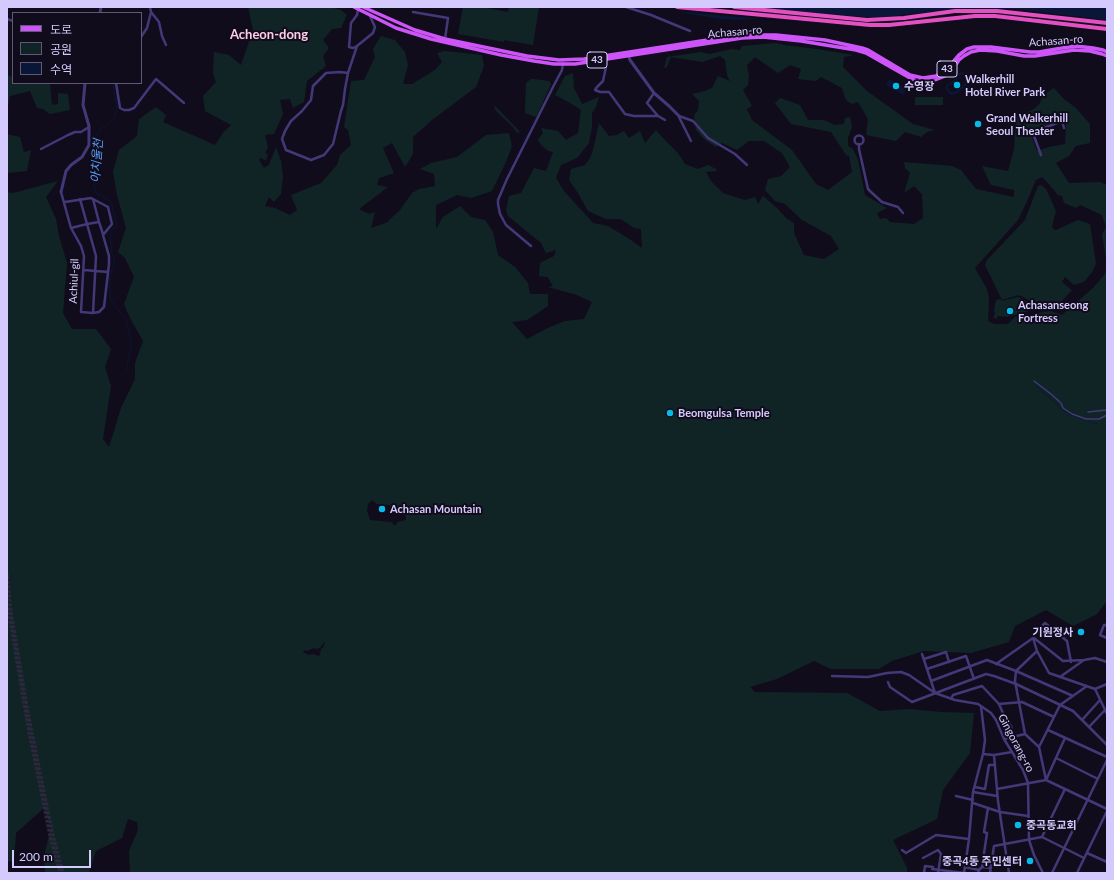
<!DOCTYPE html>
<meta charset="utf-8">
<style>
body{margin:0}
#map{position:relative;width:1114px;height:880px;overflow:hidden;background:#110c1c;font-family:Lato,"Noto Sans KR",sans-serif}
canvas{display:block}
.frame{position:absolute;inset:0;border:8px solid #d5cafd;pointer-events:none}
.legend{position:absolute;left:12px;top:12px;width:130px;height:72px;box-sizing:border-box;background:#110c1c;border:1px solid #5f5876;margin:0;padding:5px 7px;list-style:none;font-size:12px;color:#d5cafd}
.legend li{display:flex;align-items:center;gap:8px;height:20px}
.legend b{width:20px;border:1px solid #5f5876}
.scale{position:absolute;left:12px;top:850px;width:79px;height:18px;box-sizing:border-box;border:2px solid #d5cafd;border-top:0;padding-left:5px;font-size:12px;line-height:14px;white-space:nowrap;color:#d5cafd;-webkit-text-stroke:3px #110c1c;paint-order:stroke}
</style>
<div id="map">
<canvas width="1114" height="880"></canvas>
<div class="frame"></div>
<ul class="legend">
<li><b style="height:5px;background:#cd55f8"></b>도로</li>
<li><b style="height:11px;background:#102426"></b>공원</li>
<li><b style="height:11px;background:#0a1637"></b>수역</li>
</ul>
<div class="scale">200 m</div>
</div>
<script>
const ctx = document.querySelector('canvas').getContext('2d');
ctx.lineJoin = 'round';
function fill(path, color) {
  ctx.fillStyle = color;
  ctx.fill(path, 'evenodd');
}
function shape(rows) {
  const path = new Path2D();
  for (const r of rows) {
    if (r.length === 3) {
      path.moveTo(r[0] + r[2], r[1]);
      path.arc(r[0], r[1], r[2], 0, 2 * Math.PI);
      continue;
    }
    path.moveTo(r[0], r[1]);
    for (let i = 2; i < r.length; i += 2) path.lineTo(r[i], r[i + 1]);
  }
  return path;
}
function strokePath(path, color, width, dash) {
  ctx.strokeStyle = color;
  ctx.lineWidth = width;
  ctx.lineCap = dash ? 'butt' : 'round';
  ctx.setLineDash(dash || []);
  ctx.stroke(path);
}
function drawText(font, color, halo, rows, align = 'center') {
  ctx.font = font + ' Lato,"Noto Sans KR",sans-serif';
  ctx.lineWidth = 4;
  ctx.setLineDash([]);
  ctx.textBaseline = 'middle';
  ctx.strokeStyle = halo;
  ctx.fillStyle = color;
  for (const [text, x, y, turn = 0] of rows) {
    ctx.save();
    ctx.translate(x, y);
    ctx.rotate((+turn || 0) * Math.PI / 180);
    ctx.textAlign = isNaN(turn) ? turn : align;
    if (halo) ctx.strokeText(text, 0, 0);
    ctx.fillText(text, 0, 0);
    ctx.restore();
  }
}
const green = shape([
 [248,7,330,7,341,10,347,15,341,28,332,29,323,40,329,48,323,56,326,66,307,81,304,102,293,108,290,99,280,100,283,114,274,134,265,135,268,148,265,152,268,155,266,160,262,159,261,157,259,160,264,168,269,165,276,147,281,161,283,176,281,194,274,202,269,197,265,206,275,208,290,215,297,210,291,195,321,183,337,165,340,155,351,145,348,130,344,127,351,81,364,80,375,57,373,49,381,36,395,40,405,52,408,65,403,84,412,84,435,70,442,62,437,53,445,51,482,55,484,66,476,87,432,120,413,137,413,154,405,167,392,143,383,148,394,173,379,178,377,185,388,187,359,209,369,214,375,212,371,228,386,223,400,210,412,193,419,189,435,186,434,174,420,169,431,163,457,157,486,135,509,133,512,146,506,162,492,191,471,198,457,195,436,205,436,229,443,217,460,206,471,217,485,220,493,232,498,255,515,267,528,283,530,294,548,294,548,306,527,320,512,322,527,339,548,328,565,321,584,319,592,302,577,295,548,287,553,286,547,276,546,277,539,276,540,263,554,256,556,250,546,253,541,243,508,216,506,210,509,196,521,193,534,168,546,171,553,152,548,151,541,145,538,140,543,133,541,128,558,131,566,140,578,133,581,110,572,104,555,95,565,76,573,73,574,88,582,104,599,97,596,107,592,113,592,127,589,143,577,158,561,165,556,178,564,191,593,223,608,226,631,240,642,248,641,229,634,228,621,219,606,219,588,211,578,193,569,180,571,169,585,165,590,158,593,150,599,123,609,136,617,135,624,131,629,138,640,131,645,143,656,130,664,139,678,153,685,164,698,169,708,165,716,169,717,171,706,172,711,181,723,193,745,200,755,197,758,204,763,196,778,209,786,218,794,223,794,233,804,255,824,259,839,249,831,236,802,220,785,204,775,201,765,190,768,179,781,176,790,167,782,153,764,141,749,141,737,150,722,143,716,147,704,139,696,130,694,115,698,110,699,101,692,94,705,91,712,88,718,76,730,81,727,75,725,60,720,56,702,62,671,57,667,67,664,68,667,57,701,52,709,54,732,49,740,50,742,46,776,43,784,45,817,49,853,55,844,57,843,67,867,91,913,124,935,130,927,132,921,137,905,132,896,141,866,135,868,119,858,102,852,104,846,100,842,88,821,77,816,81,798,79,801,69,790,65,778,73,755,57,747,65,749,76,748,85,743,90,752,106,747,109,752,120,792,150,816,184,828,190,852,172,849,156,846,155,831,132,791,124,775,103,780,98,800,105,808,120,824,120,835,125,844,124,845,118,850,117,852,127,848,138,848,146,853,149,858,160,865,195,887,208,877,213,880,219,886,218,890,222,914,224,923,218,922,194,914,186,904,193,910,173,905,168,904,162,952,166,961,170,976,189,1014,197,1014,190,991,185,982,166,1008,171,1014,149,1016,121,1017,117,1034,109,1040,103,1042,98,1050,90,1054,88,1064,99,1076,108,1090,124,1090,143,1076,146,1069,156,1056,163,1069,183,1100,182,1107,185,1107,601,1097,614,1073,626,1046,610,1015,626,1009,642,971,653,924,651,892,661,879,669,831,669,814,661,777,679,750,687,755,692,847,693,880,711,910,709,941,712,974,713,970,753,943,790,937,819,893,840,907,868,907,873,130,873,129,851,138,830,137,822,128,819,122,838,96,851,89,873,45,873,44,856,51,827,44,808,16,833,14,860,7,862,7,192,13,193,58,181,46,197,56,219,59,236,67,263,63,313,72,329,96,329,111,349,105,367,111,386,103,439,109,447,121,408,135,379,135,363,143,341,130,318,124,304,134,277,125,258,118,252,126,228,117,195,113,172,119,150,137,136,139,119,156,107,166,115,163,122,215,145,223,133,231,125,205,111,203,96,216,82,213,73,214,52,229,55,241,65,253,30],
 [1064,118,1066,125,1065,144,1049,147,1037,151,1030,132],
 [1042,177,1048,183,1058,195,1062,196,1064,203,1076,208,1080,205,1102,215,1106,227,1102,234,1107,264,1105,274,1093,288,1062,315,1051,311,1037,313,1036,320,1025,321,1023,315,1015,317,1008,324,994,324,988,321,989,298,987,289,975,268,1018,220,1028,199,1036,180],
 [372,500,377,504,390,505,391,507,397,511,404,512,406,517,406,520,397,522,396,525,393,525,393,523,390,522,370,520,367,511,368,504],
 [324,642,325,642,323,648,321,649,320,655,319,656,313,654,309,655,303,652,304,650,307,651,314,648,316,649,320,648],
 [463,7,481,7,508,12,509,7,539,7,533,45,504,40,504,42,458,34],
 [7,75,13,77,13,83,50,83,52,105,58,104,58,93,68,94,70,110,50,114,43,109,37,108,30,91,10,96,7,110],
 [531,79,534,79,549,81,551,84,537,116,535,117,525,113,526,83],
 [915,97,943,97,943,105,915,105],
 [495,106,502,113,520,132,517,133,513,127,497,112,494,107],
 [7,134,20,137,24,152,31,150,27,171,7,173],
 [1041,185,1046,189,1056,211,1052,226,1053,229,1056,230,1078,220,1090,224,1096,264,1092,272,1084,282,1074,285,1065,277,1062,282,1072,290,1061,302,1050,306,1039,307,1027,299,1019,295,1002,300,985,265,987,260,1025,220,1038,186],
 [1018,297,1030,303,1033,310,1007,317,998,316,996,319,993,317,995,314,994,310,996,300,1000,299,1002,301]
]);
const water = shape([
 [668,7,1107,7,1107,29,1004,20,768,18,741,20,721,19,689,14],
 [963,72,965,73,968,77,968,82,966,86,956,94,950,95,946,89,946,85,952,82,959,73],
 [960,75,963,75,965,76,964,84,954,92,952,92,950,91,948,88,948,86,954,83],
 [889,79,906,88,903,95,886,85]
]);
const pier = shape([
 [666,7,749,7,866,17,884,17,965,8,1014,9,1107,20,1107,31,1013,21,976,20,912,27,866,29,675,11,667,9]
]);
const stream = shape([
 [147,7,148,9],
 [113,83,117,109,114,119,102,128,98,133,97,139,96,177,94,185,96,193,111,202,117,226,111,232,110,240,112,247,111,252,115,259,110,277,110,299,126,320,132,343,126,371],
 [1037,386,1064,411,1069,414,1097,424]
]);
const secondaryTunnel = shape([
 [7,572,11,611,28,712,52,831,63,873],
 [7,603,28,727,50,836,60,873]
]);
const pedestrian = shape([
 [1034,381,1051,394,1061,403,1063,408,1072,414,1086,419,1099,419,1107,415],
 [1088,412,1107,410]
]);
const minor = shape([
 [626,7,651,15,690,31],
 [358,9,357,15,351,23,349,47,353,48,357,46,373,33,375,27,369,14],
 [151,12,159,22,162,36,166,45],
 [413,12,448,18,445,39],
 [7,19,13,21],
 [141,37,147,28,151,12,150,7],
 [603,60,606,67,603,81,597,87,595,90,600,92,609,92,625,114,634,116,658,116],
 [348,73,345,89,343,105,341,111,333,144,324,155,311,160,286,150,282,139,285,131,291,121,302,111,311,100,313,86,326,73,340,72,348,73,357,46],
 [116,83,120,108,124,110,129,110,134,108,156,79,184,103],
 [654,93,647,103,658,116,665,120],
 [679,116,693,121,708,138,735,154,747,165],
 [679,117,691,141],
 [859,140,4.5],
 [859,144,859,149,868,189,871,192,882,202,898,207,903,213],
 [41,149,68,135,75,132,81,132,89,127],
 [1041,155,1034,136,1034,133,1039,130,1062,121,1064,128],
 [61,192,71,228,81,246,84,256,81,312,93,313,99,312,104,307,109,264,109,256,103,235,112,224,108,207,93,199],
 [65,202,91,198,93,199,99,222,87,224,96,256,93,313],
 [99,222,103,234],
 [71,228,87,224,80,199],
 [531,246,506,225,500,214,498,204,498,200,507,179,554,85,562,70,563,63],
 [84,270,108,272],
 [1107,625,1104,625,1100,635,1107,638],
 [1033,638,1037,651,1049,673,1095,689,1107,714],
 [1033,638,1034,634,1045,623,1067,641,1071,662],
 [1034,638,1063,661,1084,660,1095,658,1107,662],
 [1037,651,1016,671,1015,681,1025,734,1039,747,1046,780],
 [922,654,935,693],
 [924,659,946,652,949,662],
 [996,664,1033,638],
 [927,669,966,656,974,679],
 [832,676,868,677,887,673,901,672,909,675,935,693,955,700,978,704,991,713,996,720,1004,739,1023,770,1028,783,1029,840,1034,855,1043,873],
 [1060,677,1084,660],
 [931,681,987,660,1016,671,1073,696],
 [888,682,890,687,912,702,986,674,994,676,1016,684,1073,711,1107,745],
 [1095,689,1107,684],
 [951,699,953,695,982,686,999,704,1006,720,1011,726,1013,736],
 [999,704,1022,702,1054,717],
 [1082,720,1100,700],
 [1089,727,1105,710],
 [1048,730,1107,757],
 [1004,739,1025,734],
 [1039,747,1060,705,1087,686],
 [983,754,994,755,1012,752],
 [994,755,998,801,1009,873],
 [1056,758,1098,779],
 [1046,780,1065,738],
 [975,787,985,789,989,765,995,765],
 [997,789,1046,780,1107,809],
 [973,792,997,796],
 [956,796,973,800],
 [973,803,1000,812,1028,816],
 [1042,837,1065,789],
 [1042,837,1084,858],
 [902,850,906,853,936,835,969,839],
 [1087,853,1107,862],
 [923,858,938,850,941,854,938,873],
 [965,867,979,870],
 [982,867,991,868],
 [924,873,925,866,933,867,932,869,964,873],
 [964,873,969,839,973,792,983,754,985,740,981,706],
 [978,873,979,870,982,867,987,833,984,832,988,808],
 [990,873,994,846,1042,837],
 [1052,873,1107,760],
 [1077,873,1107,811]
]);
const tertiary = shape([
 [100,13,101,7],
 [628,53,630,60,654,93,669,106,679,116],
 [61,192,66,171,71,165,82,157,89,145,89,126,83,105,85,83]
]);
const primary = shape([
 [354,7,396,28,431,39,501,55,534,61,554,64,575,64,742,38,763,37,801,41,856,50,866,53,910,78,917,81,935,80,945,76,952,70,959,60,964,56,971,52,980,50,997,51,1024,56,1035,56,1074,50,1090,51,1102,54,1107,56],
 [363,7,415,30,445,39,527,56,559,60,584,59,740,35,776,35,825,40,862,48,868,50,910,75,923,78,936,76,941,73,948,68,959,55,967,49,974,47,991,47,1030,52,1039,52,1062,48,1076,46,1093,48,1103,50,1107,52]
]);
const trunk = shape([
 [677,7,870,25,889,25,975,16,995,16,1107,29],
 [734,7,867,20,904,18,955,11,997,11,1107,23]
]);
const markers = [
 [957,85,4,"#09bae9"],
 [896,86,4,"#09bae9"],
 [978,124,4,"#09bae9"],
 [1010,311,4,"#09bae9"],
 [670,413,4,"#09bae9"],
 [382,509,4,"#09bae9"],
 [1081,632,4,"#09bae9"],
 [1018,825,4,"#09bae9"],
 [1030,861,4,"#09bae9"]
];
const shields = [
 [597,60,20],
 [947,69,20]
];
const shieldNames = [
 ["43",597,60],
 ["43",947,69]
];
const streetNames = [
 ["Achasan-ro",735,32,-5],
 ["Achasan-ro",1056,41,-4],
 ["Achiul-gil",74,281,-88],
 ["Gingorang-ro",1016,743,62]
];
const poiNames = [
 ["Walkerhill",965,79],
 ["Hotel River Park",965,92],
 ["수영장",904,86],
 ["Grand Walkerhill",986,118],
 ["Seoul Theater",986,131],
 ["Achasanseong",1018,305],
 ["Fortress",1018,318],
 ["Beomgulsa Temple",678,413],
 ["Achasan Mountain",390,509],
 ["기원정사",1073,632,"right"],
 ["중곡동교회",1026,825],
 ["중곡4동 주민센터",1022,861,"right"]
];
const waterNames = [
 ["아치울천",97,161,-86]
];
const quarterNames = [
 ["Acheon-dong",269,35]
];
fill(green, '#102426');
fill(water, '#0a1637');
fill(pier, '#110c1c');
strokePath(stream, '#0a1637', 1);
strokePath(secondaryTunnel, '#2e283e', 3, [3, 1.5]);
strokePath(pedestrian, '#433979', 1.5);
strokePath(minor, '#433979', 2.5);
strokePath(tertiary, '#433979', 3);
strokePath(primary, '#cd55f8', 3.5);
strokePath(trunk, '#e250c1', 4);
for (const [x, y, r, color] of markers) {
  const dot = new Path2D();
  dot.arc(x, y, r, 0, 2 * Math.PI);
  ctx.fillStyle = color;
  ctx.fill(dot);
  strokePath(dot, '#110c1c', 1.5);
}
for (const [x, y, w] of shields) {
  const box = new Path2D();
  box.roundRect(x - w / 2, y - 8, w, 16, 3);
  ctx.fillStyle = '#110c1c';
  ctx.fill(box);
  strokePath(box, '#d5cafd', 1);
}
drawText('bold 10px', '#d5cafd', null, shieldNames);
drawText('11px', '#d5cafd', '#110c1c', streetNames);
drawText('bold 11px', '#d5cafd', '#110c1c', poiNames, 'left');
drawText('italic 12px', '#5c9ff8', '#110c1c', waterNames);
drawText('bold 13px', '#fdcce5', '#110c1c', quarterNames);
</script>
